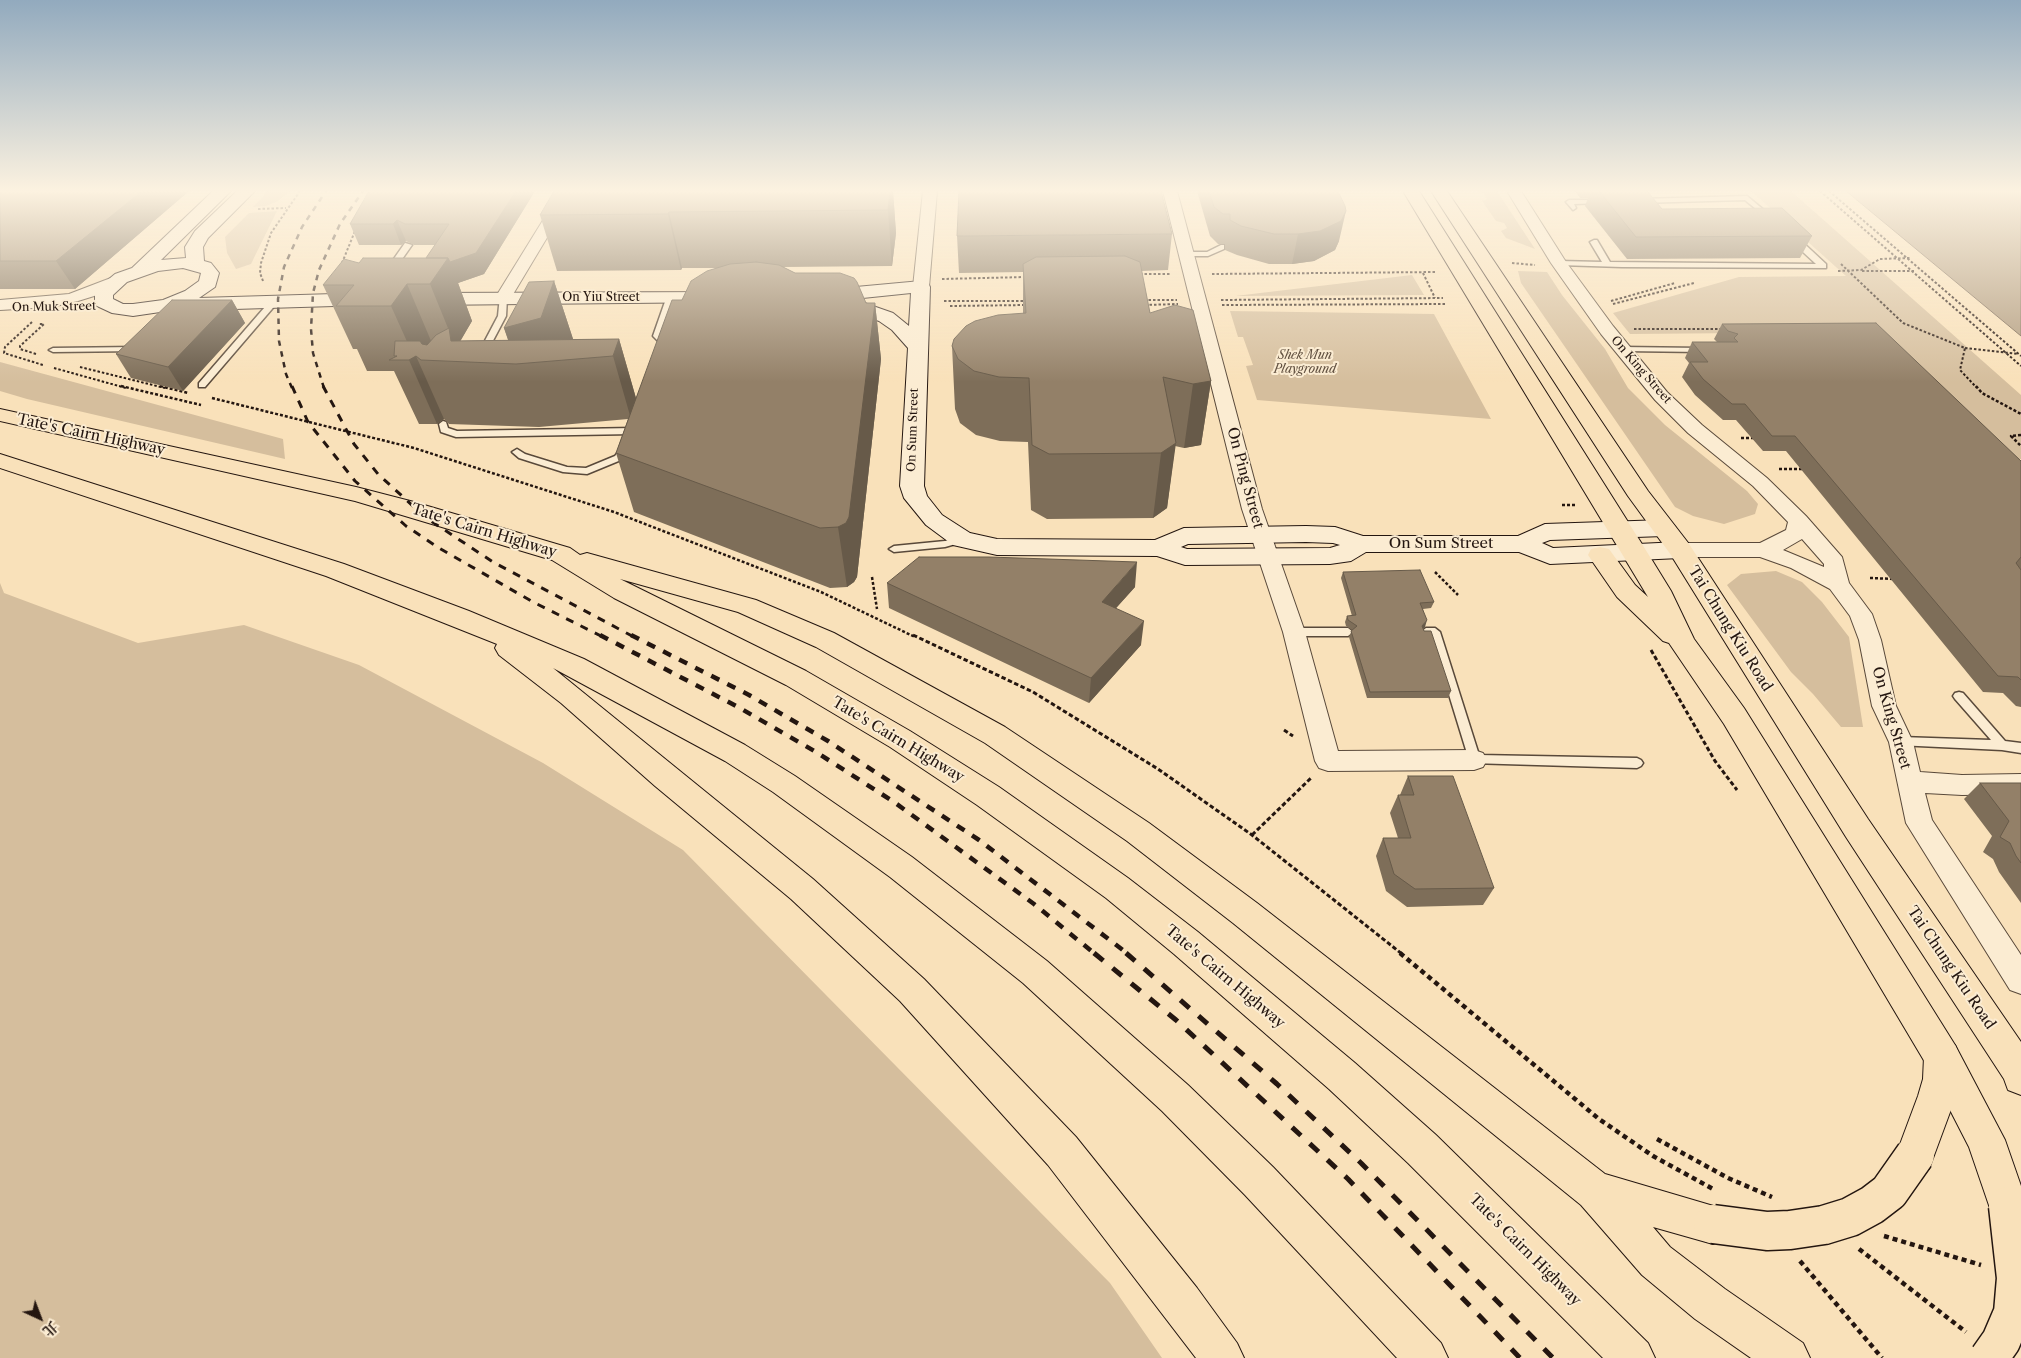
<!DOCTYPE html>
<meta charset="utf-8">
<style>
body{margin:0}
#map{position:relative;width:2021px;height:1358px;overflow:hidden;background:#f9e1ba;font-family:"Libre Caslon Text","Noto Serif TC",serif}
canvas{display:block}
.north{position:absolute;left:15px;top:1293px;width:50px;height:50px;-webkit-text-stroke:4px #fbecd2;paint-order:stroke;rotate:137deg;font-size:14px;font-weight:700;line-height:20px;text-align:center;color:#241610}
.north::after{content:'';display:block;margin:auto;width:18px;height:22px;background:#241610;clip-path:polygon(50% 0,100% 100%,50% 72%,0 100%)}
</style>
<div id="map">
<canvas width="2021" height="1358"></canvas>
<div class="north">北</div>
</div>
<script>
const ctx = document.querySelector('canvas').getContext('2d');
ctx.lineJoin = 'round';
function fill(path, color) {
  ctx.fillStyle = color;
  ctx.fill(path, 'evenodd');
}
function shape(rows) {
  const path = new Path2D();
  for (const r of rows) {
    path.moveTo(r[0], r[1]);
    for (let i = 2; i < r.length; i += 2) path.lineTo(r[i], r[i + 1]);
  }
  return path;
}
function strokePath(path, color, width, dash) {
  ctx.strokeStyle = color;
  ctx.lineWidth = width;
  ctx.lineCap = dash ? 'butt' : 'round';
  ctx.setLineDash(dash || []);
  ctx.stroke(path);
}
function drawText(font, color, halo, rows, align = 'center') {
  ctx.font = font + ' "Libre Caslon Text",serif';
  ctx.lineWidth = 4;
  ctx.setLineDash([]);
  ctx.textBaseline = 'middle';
  ctx.strokeStyle = halo;
  ctx.fillStyle = color;
  for (const [text, x, y, turn = 0] of rows) {
    ctx.save();
    ctx.translate(x, y);
    ctx.rotate((+turn || 0) * Math.PI / 180);
    ctx.textAlign = isNaN(turn) ? turn : align;
    if (halo) ctx.strokeText(text, 0, 0);
    ctx.fillText(text, 0, 0);
    ctx.restore();
  }
}
const green = shape([
 [268,191,290,191,278,201,266,206,253,207],
 [1476,191,1497,191,1535,249,1506,238,1501,231,1507,228,1504,223,1496,221,1482,201,1487,199,1484,194],
 [1751,191,1791,191,2021,395,2021,459,1993,459,1864,332,1630,334,1613,313,1739,277,1846,276],
 [277,211,251,264,236,269,227,253,225,237,249,213],
 [1518,271,1547,272,1562,295,1605,349,1628,388,1665,425,1747,491,1758,504,1755,514,1724,524,1693,516,1675,507,1521,283],
 [1412,275,1424,295,1235,296],
 [1230,311,1434,314,1491,419,1257,400,1246,366,1253,365,1243,337,1238,337],
 [0,362,283,439,285,459,27,399,0,391],
 [1776,571,1802,582,1822,602,1849,637,1863,727,1841,727,1813,694,1791,672,1727,585,1741,574],
 [0,583,4,593,138,643,244,625,359,665,543,763,683,850,1110,1283,1162,1358,0,1358]
]);
const water = shape([
 [1846,191,2021,191,2021,336,1846,191]
]);
const pathFar3 = shape([
 [1820,191,2021,366],
 [1829,191,2021,356],
 [258,209,286,208],
 [342,263,355,231],
 [1512,263,1535,265],
 [1841,264,1903,323,1965,348,1960,370,1977,388],
 [1838,271,1861,270,1880,259,1910,258],
 [1862,271,1914,271],
 [1423,273,1435,298],
 [1140,274,1171,274],
 [1212,274,1436,272],
 [942,279,1026,277],
 [263,281,260,273,261,263,271,233,300,191],
 [1144,300,1177,300],
 [1221,300,1443,298],
 [944,301,1025,301],
 [1611,301,1675,283],
 [1613,304,1694,283],
 [1145,305,1178,304],
 [1222,305,1446,304],
 [950,306,1026,305],
 [32,322,5,347,4,353,43,365],
 [1634,329,1723,329],
 [1965,348,2018,354],
 [36,354,20,349,20,346,44,324,38,324],
 [80,367,165,388],
 [54,368,126,388]
]);
const pathFar2 = shape([
 [121,386,201,405],
 [160,386,188,393],
 [1976,386,1982,393,2021,414],
 [212,398,414,448,614,512,821,592,915,637],
 [2021,435,2011,436,2021,446],
 [1741,438,1755,438],
 [1779,469,1803,469],
 [1562,505,1576,505],
 [1435,572,1458,595],
 [872,577,877,609],
 [1870,578,1895,579]
]);
const pathFar1 = shape([
 [913,635,1033,692,1158,769,1252,835,1402,954],
 [1651,650,1715,761,1737,790],
 [1284,730,1293,736],
 [1252,835,1311,778]
]);
const path = shape([
 [1400,953,1599,1119,1653,1156,1713,1189],
 [1657,1139,1728,1178,1772,1197],
 [1884,1236,1981,1265],
 [1859,1249,1966,1332],
 [1800,1261,1882,1358]
]);
const lane = shape([
 [1747,196,1771,216,1771,218,1767,218,1745,200,1639,203,1636,201,1639,199,1747,196],
 [1601,200,1603,201,1603,203,1574,204,1576,208,1573,210,1566,202,1569,200,1601,200],
 [1791,237,1797,237,1826,264,1826,268,1622,267,1559,265,1555,263,1559,261,1602,262,1590,242,1594,240,1597,240,1610,262,1816,264,1791,241,1791,237],
 [405,243,412,245,393,272,387,272,386,270,405,243],
 [1221,245,1224,245,1224,249,1208,256,1186,256,1182,254,1186,252,1207,252,1221,245],
 [500,296,507,298,506,316,487,352,480,354,479,352,498,316,500,296],
 [667,296,674,298,661,335,668,342,665,350,662,350,658,348,660,343,653,336,667,296],
 [271,300,278,302,205,387,199,387,199,383,271,300],
 [136,347,139,347,139,351,53,352,49,350,53,348,136,347],
 [1621,347,1702,348,1706,350,1702,352,1624,351,1620,349,1621,347],
 [443,421,446,422,448,428,457,431,634,428,638,431,634,434,456,437,441,432,439,424,443,421],
 [626,445,631,448,621,460,587,474,563,472,519,458,512,452,517,449,525,454,567,467,586,468,615,456,623,446,626,445],
 [962,536,966,537,967,539,966,541,945,547,894,552,889,549,894,546,945,541,962,536],
 [1294,628,1348,628,1353,632,1348,636,1294,636,1289,632,1294,628],
 [1426,628,1435,628,1440,632,1479,755,1637,758,1641,760,1643,763,1641,766,1637,768,1470,763,1431,636,1422,635,1421,632,1426,628],
 [1959,692,1963,693,2005,741,2021,743,2021,753,2002,750,1897,745,1895,742,1897,739,1901,737,1991,740,1955,699,1953,696,1955,693,1959,692]
]);
const street = shape([
 [561,191,575,191,509,301,497,301,495,298,561,191],
 [923,191,937,191,929,287,921,292,913,287,923,191],
 [1163,191,1177,191,1262,509,1305,632,1338,751,1474,750,1483,753,1487,760,1483,767,1474,770,1328,771,1319,768,1315,761,1283,632,1242,509,1163,191],
 [1507,191,1521,191,1566,262,1613,326,1667,392,1702,425,1767,478,1806,516,1842,557,1849,583,1872,614,1881,640,1896,706,1913,742,1920,772,1962,775,2021,774,2021,794,1962,795,1925,793,1932,820,2021,955,2021,994,2010,990,1906,823,1889,742,1872,706,1859,640,1850,616,1830,589,1791,568,1760,557,1680,557,1673,555,1669,550,1673,545,1680,543,1760,543,1786,530,1788,522,1753,486,1688,433,1655,400,1601,334,1551,263,1507,191],
 [1802,539,1824,564,1824,567,1783,550,1802,539],
 [116,276,124,281,122,284,107,292,78,301,51,307,0,310,0,300,69,294,116,276]
]);
const secondary = shape([
 [213,191,231,191,161,260,186,258,185,247,195,231,237,191,255,191,208,238,203,247,204,261,211,263,219,273,215,287,199,298,368,293,375,295,377,299,375,303,368,305,167,311,133,316,112,313,97,306,95,302,95,293,97,289,115,274,132,268,213,191],
 [183,268,201,273,199,281,185,291,163,300,133,304,123,304,113,299,113,295,127,282,158,271,183,268],
 [921,281,928,283,930,287,924,486,927,496,942,515,970,533,997,539,1155,540,1184,528,1306,526,1335,527,1363,536,1518,536,1545,524,1664,520,1672,523,1676,528,1672,533,1664,536,1550,540,1542,543,1553,548,1680,542,1689,544,1692,550,1689,556,1680,558,1550,564,1519,552,1366,552,1351,561,1330,564,1185,565,1157,556,997,555,953,545,926,525,904,498,900,486,908,348,892,330,879,321,834,305,832,301,816,300,814,296,816,292,823,290,921,281],
 [911,293,909,326,893,313,853,299,911,293],
 [1306,542,1333,543,1340,545,1330,548,1187,549,1181,547,1188,544,1306,542],
 [720,292,727,294,729,298,727,302,426,305,419,303,417,299,419,295,426,293,720,292]
]);
const primary = shape([
 [1403,191,1419,191,1647,552,1671,591,1694,639,1744,708,1955,1045,2005,1140,2021,1186,2021,1220,2008,1226,1994,1220,1969,1147,1929,1069,1724,724,1669,643,1663,641,1617,597,1588,555,1591,549,1600,547,1609,549,1635,585,1648,597,1403,191],
 [1431,191,1447,191,1648,491,1689,544,1868,819,2021,1042,2021,1095,2008,1090,2004,1079,1846,837,1671,555,1628,496,1431,191]
]);
const highway = shape([
 [0,409,356,487,414,502,570,548,580,555,587,553,756,600,834,633,1005,727,1149,823,1257,903,1605,1174,1727,1210,1733,1224,1727,1238,1713,1244,1653,1227,1670,1247,1725,1289,1803,1343,1810,1358,1751,1358,1695,1319,1642,1275,1581,1205,1233,923,1127,841,985,743,816,647,738,612,620,579,806,671,910,731,999,787,1128,878,1198,932,1355,1063,1436,1135,1648,1343,1655,1358,1603,1358,1408,1163,1329,1089,1174,954,1106,898,977,805,890,747,786,685,614,598,552,560,355,501,0,421,0,409],
 [0,454,344,564,469,611,584,659,745,745,795,776,912,857,1047,961,1188,1085,1273,1167,1441,1343,1448,1358,1397,1358,1245,1195,1162,1111,1023,983,890,877,773,792,725,761,553,668,813,879,924,979,1076,1137,1197,1288,1237,1343,1244,1358,1196,1358,1048,1165,900,1001,791,899,655,786,561,703,499,655,495,648,497,644,326,576,0,468,0,454],
 [1942,1040,1955,1045,1960,1057,1959,1079,1956,1096,1929,1169,1915,1174,1901,1169,1896,1155,1918,1096,1923,1079,1924,1057,1929,1045,1942,1040],
 [2018,1051,2021,1053,2021,1091,2008,1086,2000,1069,2005,1057,2018,1051]
]);
const railFar3 = shape([
 [292,388,286,374,279,341,278,299,284,267,302,227,326,191],
 [324,388,313,353,311,329,313,293,319,270,340,224,363,191]
]);
const railFar2 = shape([
 [292,386,308,422,355,481,406,526,439,548,533,602,603,637],
 [323,386,354,444,378,474,425,517,493,562,634,637]
]);
const railFar1 = shape([
 [600,635,738,707,816,752,894,802,1034,904,1095,954],
 [631,635,749,695,828,741,979,840,1128,954]
]);
const rail = shape([
 [1094,953,1176,1020,1348,1179,1520,1358],
 [1126,953,1277,1084,1361,1163,1553,1358]
]);
const primaryBridge = shape([
 [1989,1358,2001,1341,2013,1313,2016,1278,2008,1206]
]);
const highwayBridge = shape([
 [1713,1224,1767,1231,1790,1230,1824,1225,1850,1217,1872,1205,1889,1192,1915,1155]
]);
const wall = shape([
 [0,191,189,191,75,289,0,289],
 [535,191,484,274,458,283,472,321,460,341,508,340,504,328,554,281,573,339,619,339,636,398,682,300,716,268,682,268,681,270,557,271,540,215,893,191,896,233,892,266,783,267,795,273,866,303,875,303,881,359,857,577,854,582,847,587,830,588,634,512,616,453,628,419,539,427,449,424,444,419,437,424,419,424,394,371,367,371,357,349,353,349,323,285,359,263,426,258,435,245,414,245,406,241,401,245,359,245,350,224],
 [1197,191,1338,191,1339,241,1335,250,1314,261,1292,264,1269,264,1237,255,1225,250,1225,244,1218,244,1210,236],
 [1575,191,1647,191,1662,209,1812,236,1800,258,1627,259,1585,206,1588,198,1580,198],
 [1172,234,1168,270,1141,271,1150,313,1211,381,1201,445,1184,448,1175,446,1167,508,1153,518,1047,519,1031,510,1028,442,1000,441,976,435,960,423,955,409,952,346,1023,314,1023,272,959,273,957,236],
 [232,300,245,323,183,391,131,378,116,354],
 [1722,324,2021,461,2021,707,2016,706,2003,693,1983,692,1786,451,1763,451,1736,420,1723,420,1695,395,1682,377,1689,363,1685,358,1692,342,1717,342,1714,339],
 [1343,572,1434,602,1431,608,1423,609,1425,627,1423,629,1451,691,1448,698,1367,698,1349,637,1352,630,1346,626,1345,622,1347,616,1352,616,1341,578],
 [887,583,1135,587,1116,608,1141,645,1089,703,889,608],
 [1408,776,1494,888,1483,905,1407,907,1386,891,1376,856,1383,838,1398,838,1390,813,1398,795,1400,795],
 [1980,783,2021,783,2021,903,1999,872,1993,859,1983,852,1992,836,1964,799]
]);
const shadedWall = shape([
 [142,191,189,191,75,289,56,261],
 [516,191,535,191,484,274,458,283,472,321,457,347,451,341,450,333,430,284,448,258],
 [890,191,893,191,896,233,892,266,888,210],
 [1346,211,1339,241,1335,250,1314,261,1292,264,1298,234],
 [669,212,682,268,681,270,668,214],
 [397,220,406,241,401,245,393,224],
 [554,281,573,339,517,364,504,328],
 [407,284,434,348,416,356,444,419,437,424,409,360,414,357,391,306],
 [232,300,245,323,183,391,168,367],
 [875,303,881,359,857,577,854,582,847,587,838,527],
 [619,339,637,402,631,419,613,356],
 [1211,381,1201,445,1184,448,1193,384],
 [1176,443,1167,508,1153,518,1161,453],
 [1137,562,1135,587,1100,626,1102,602],
 [1427,620,1425,627,1419,633,1422,626],
 [1144,621,1141,645,1089,703,1091,678]
]);
const building = shape([
 [0,191,142,191,56,261,0,261,0,191],
 [369,191,516,191,476,253,450,262,448,258,426,258,449,224,405,224,397,220,393,224,350,224,369,191],
 [554,191,890,191,888,210,669,212,668,214,540,215,554,191],
 [959,191,1161,191,1172,234,957,236,959,191],
 [1209,191,1338,191,1345,206,1346,211,1341,221,1320,231,1298,234,1274,234,1241,226,1230,220,1230,214,1223,214,1214,207,1209,191],
 [1599,191,1647,191,1662,209,1782,208,1812,236,1636,237,1599,191],
 [1125,256,1140,262,1150,313,1175,305,1193,310,1211,381,1193,384,1163,377,1176,443,1161,453,1049,454,1032,445,1029,378,999,377,974,371,958,359,952,346,954,339,966,326,975,321,998,315,1026,313,1023,264,1036,257,1125,256],
 [363,258,448,258,430,284,407,284,391,306,336,306,354,285,323,285,344,259,359,263,363,258],
 [756,262,779,265,795,273,840,273,854,278,857,282,866,303,875,303,849,517,846,523,838,527,820,528,616,453,672,300,682,300,691,281,707,271,730,264,756,262],
 [554,281,541,318,504,328,529,282,554,281],
 [172,300,232,300,168,367,116,354,172,300],
 [1876,323,2021,461,2021,557,2016,563,2021,570,2021,680,2018,677,1998,676,1795,436,1772,436,1745,404,1732,404,1703,379,1690,362,1708,362,1692,342,1738,342,1734,338,1738,334,1728,331,1722,324,1876,323],
 [449,328,451,341,619,339,613,356,516,364,421,360,416,356,409,360,389,360,397,356,394,356,395,341,420,341,422,344,427,345,436,335,449,328],
 [919,557,989,557,1137,562,1102,602,1144,621,1091,678,887,583,919,557],
 [1420,570,1434,602,1420,603,1427,620,1422,626,1424,631,1431,631,1451,691,1370,692,1351,631,1357,626,1348,620,1347,616,1356,615,1343,572,1420,570],
 [1408,776,1453,776,1494,888,1415,889,1394,874,1383,838,1411,838,1398,795,1414,795,1408,776],
 [1980,783,2021,783,2021,863,2016,856,2010,843,2000,837,2009,821,1980,783]
]);
const farStreetnames = [
 ["On Yiu Street",601,298],
 ["On Muk Street",54,307,-1],
 ["On King Street",1641,370,49],
 ["On Sum Street",913,430,-88]
];
const farParknames = [
 ["Shek Mun",1305,356],
 ["Playground",1305,370]
];
const streetNames = [
 ["Tate's Cairn Highway",91,435,12],
 ["On Ping Street",1245,478,75],
 ["Tate's Cairn Highway",484,531,17],
 ["On Sum Street",1441,544],
 ["Tai Chung Kiu Road",1730,629,58],
 ["On King Street",1891,718,74],
 ["Tate's Cairn Highway",898,740,31],
 ["Tai Chung Kiu Road",1951,968,56],
 ["Tate's Cairn Highway",1225,977,40],
 ["Tate's Cairn Highway",1525,1250,45]
];
fill(green, '#d5be9d');
fill(water, '#b19c80');
strokePath(water, '#796653', 1);
strokePath(lane, '#59493a', 3);
strokePath(street, '#59493a', 2);
strokePath(secondary, '#241610', 2);
strokePath(primary, '#241610', 2);
strokePath(highway, '#241610', 2);
strokePath(pathFar3, '#241610', 2, [2.5, 2]);
strokePath(pathFar2, '#241610', 2.5, [3, 2]);
strokePath(pathFar1, '#241610', 3, [4.5, 2.5]);
strokePath(path, '#241610', 4.5, [5, 4]);
fill(lane, '#fbecd2');
fill(street, '#fbecd2');
fill(secondary, '#fbecd2');
fill(primary, '#f9e1ba');
fill(highway, '#f9e1ba');
strokePath(railFar3, '#241610', 2.5, [5.5, 5.5]);
strokePath(railFar2, '#241610', 3, [8, 8]);
strokePath(railFar1, '#241610', 4.5, [9, 9]);
strokePath(rail, '#241610', 5, [12, 12]);
strokePath(primaryBridge, '#241610', 41, []);
strokePath(highwayBridge, '#241610', 41, []);
strokePath(primaryBridge, '#f9e1ba', 38);
strokePath(highwayBridge, '#f9e1ba', 38);
fill(wall, '#7e6e59');
fill(shadedWall, '#675a49');
fill(building, '#938068');
strokePath(building, '#675a49', 1);
const sky = ctx.createLinearGradient(0, 0, 0, 382);
sky.addColorStop(0, '#92aabe');
sky.addColorStop(0.5, '#fcf2e0');
sky.addColorStop(1, '#fcf2e000');
ctx.fillStyle = sky;
ctx.fillRect(0, 0, 2021, 382);
drawText('12px', '#241610', '#fbecd2', farStreetnames);
drawText('italic 12px', '#625141', '#fbecd2', farParknames);
drawText('15px', '#241610', '#fbecd2', streetNames);
</script>
